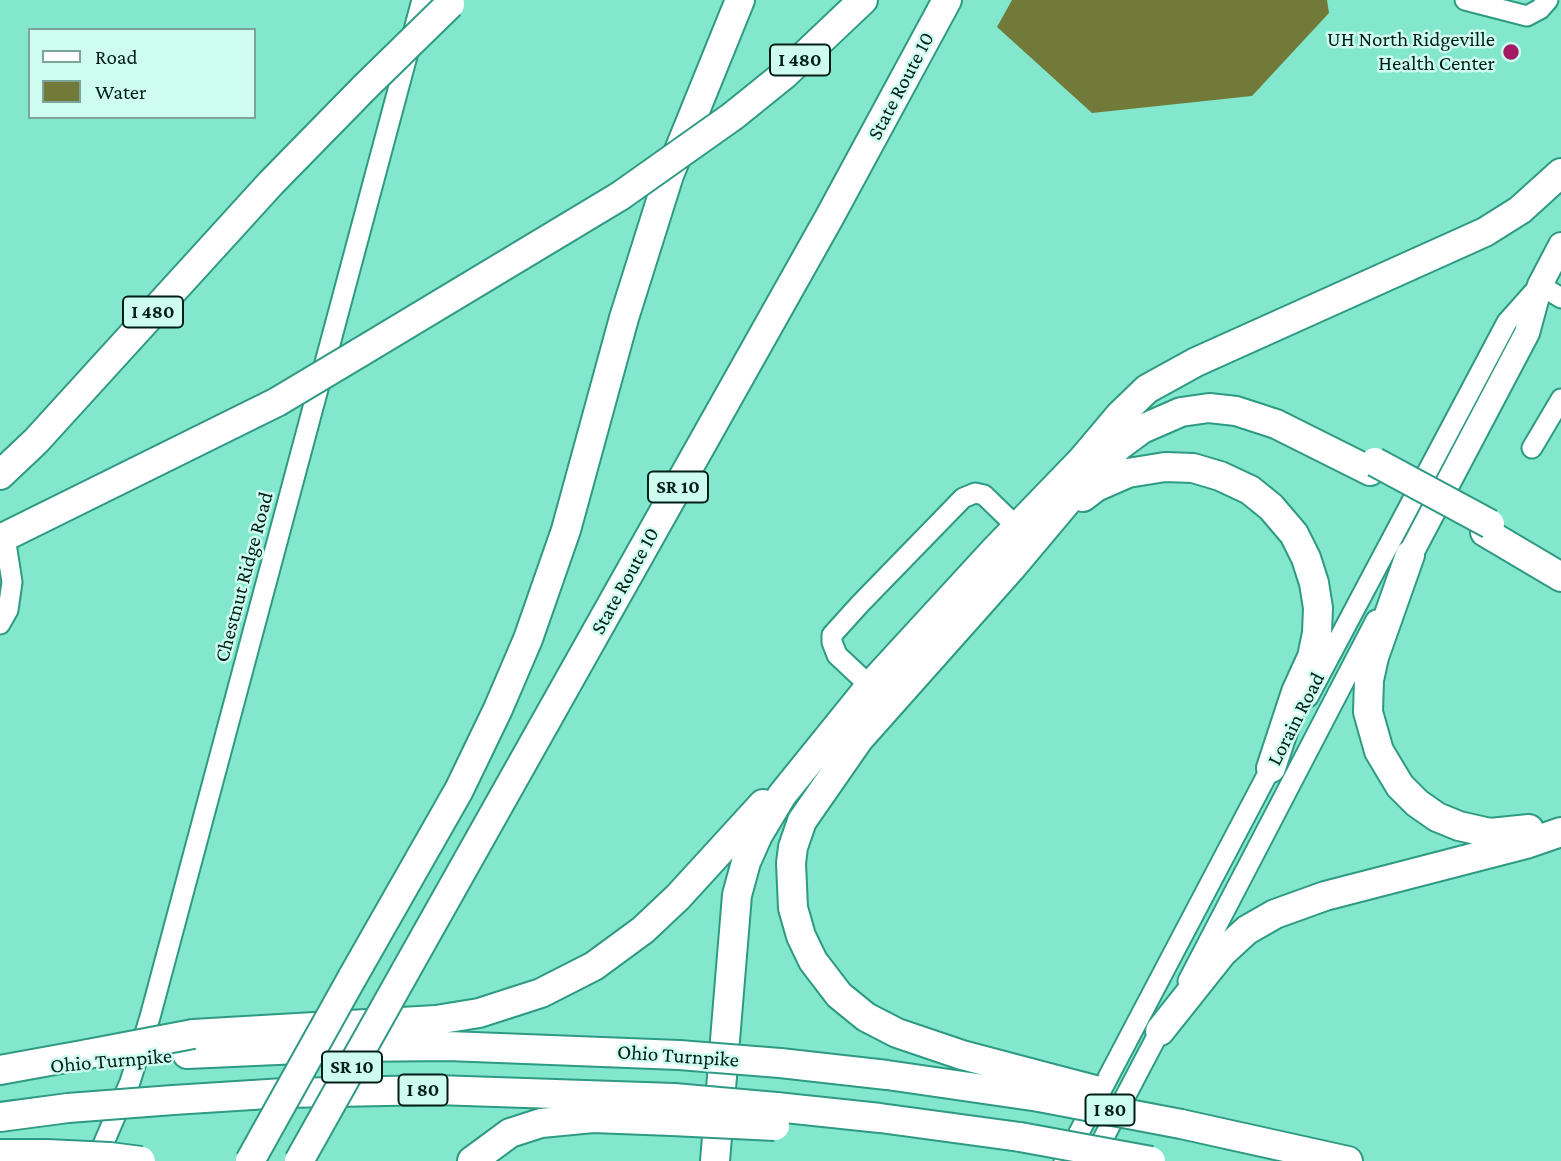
<!DOCTYPE html>
<style>
body{margin:0}
#map{position:relative;width:1561px;height:1161px;overflow:hidden;background:#82e7cd;font-family:"Crimson Pro",serif}
canvas{display:block}
.legend{position:absolute;left:28px;top:28px;width:228px;height:91px;box-sizing:border-box;background:#cefdf0;border:2px solid #7ca499;margin:0;padding:9px 12px;list-style:none;font-size:21px;color:#001e17}
.legend li{display:flex;align-items:center;gap:14px;height:35px}
.legend b{width:35px;border:2px solid #7ca499}
</style>
<div id="map">
<canvas width="1561" height="1161"></canvas>
<ul class="legend">
<li><b style="height:9px;background:#fff"></b>Road</li>
<li><b style="height:19px;background:#727a39"></b>Water</li>
</ul>
</div>
<script>
const ctx = document.querySelector('canvas').getContext('2d');
ctx.lineJoin = 'round';
function fill(path, color) {
  ctx.fillStyle = color;
  ctx.fill(path, 'evenodd');
}
function shape(rows) {
  const path = new Path2D();
  for (const r of rows) {
    path.moveTo(r[0], r[1]);
    for (let i = 2; i < r.length; i += 2) path.lineTo(r[i], r[i + 1]);
  }
  return path;
}
function strokePath(path, color, width, dash) {
  ctx.strokeStyle = color;
  ctx.lineWidth = width;
  ctx.lineCap = dash ? 'butt' : 'round';
  ctx.setLineDash(dash || []);
  ctx.stroke(path);
}
function drawText(font, color, halo, rows, align = 'center') {
  ctx.font = font + ' "Crimson Pro",serif';
  ctx.lineWidth = 5;
  ctx.setLineDash([]);
  ctx.textBaseline = 'middle';
  ctx.strokeStyle = halo;
  ctx.fillStyle = color;
  for (const [text, x, y, turn = 0] of rows) {
    ctx.save();
    ctx.translate(x, y);
    ctx.rotate((+turn || 0) * Math.PI / 180);
    ctx.textAlign = isNaN(turn) ? turn : align;
    if (halo) ctx.strokeText(text, 0, 0);
    ctx.fillText(text, 0, 0);
    ctx.restore();
  }
}
const water = shape([
 [1012,0,1327,0,1329,13,1252,96,1092,113,997,27]
]);
const minor = shape([
 [1465,0,1527,16,1540,9,1548,0],
 [1532,448,1561,399],
 [0,624,8,610,12,582,5,537],
 [870,686,837,655,832,642,832,635,860,604,963,498,975,493,984,495,1017,527],
 [1308,697,1507,322,1540,285,1561,298],
 [1188,981,1376,620],
 [1092,1160,1166,1019],
 [96,1161,130,1082,150,1017,422,0],
 [1064,1161,1276,758]
]);
const major = shape([
 [1410,555,1527,333,1540,285,1561,245]
]);
const highway = shape([
 [733,116,785,74,863,0],
 [359,353,620,196],
 [0,475,36,441,271,183,365,87],
 [1083,497,1096,487,1128,473,1165,467,1193,468,1220,476,1250,490,1271,507,1294,534,1306,558,1314,583,1318,608,1317,633,1312,657,1296,692,1271,768],
 [1485,532,1561,577],
 [0,539,277,402],
 [1410,555,1374,657,1369,680,1368,712,1379,751,1400,786,1417,803,1437,817,1459,826,1490,833,1529,829],
 [405,972,829,218,947,0],
 [352,978,459,790,498,709,528,639,566,530,624,318,669,175,740,0],
 [1160,1031,1222,953,1247,930,1275,914,1325,896,1526,844,1561,832],
 [193,1034,436,1020,479,1013,541,993,594,966,643,930,678,897,763,804],
 [187,1054,345,1047,448,1046,679,1055],
 [780,1063,887,1075,1039,1097],
 [0,1070,88,1054],
 [1049,1078,962,1055,897,1033,866,1017,839,995,813,961,801,936,793,908,791,863,793,847,802,821,859,739,1012,567,1080,486,1119,446,1142,429,1181,412,1209,408,1236,411,1276,424,1370,471],
 [173,1100,284,1093,436,1090,674,1098],
 [776,1107,880,1118,1020,1137],
 [0,1117,68,1108],
 [1181,1124,1348,1161],
 [0,1154,46,1154],
 [472,1161,510,1133,541,1123,593,1118,672,1121],
 [715,1161,737,895,746,862,758,835,782,795,870,686,995,550,1082,460,1120,415,1147,389,1196,362,1485,232,1520,210,1561,173]
]);
const highwayBridge = shape([
 [365,87,450,4],
 [620,196,733,116],
 [277,402,359,353],
 [1375,462,1490,524],
 [88,1054,193,1034],
 [679,1055,780,1063],
 [1049,1078,1095,1090],
 [1039,1097,1181,1124],
 [674,1098,776,1107],
 [68,1108,173,1100],
 [672,1121,775,1126],
 [1020,1137,1151,1161],
 [46,1154,110,1157,141,1161],
 [250,1161,352,978],
 [299,1161,405,972]
]);
const markers = [
 [1511,52,9,"#a51b63"]
];
const shields = [
 [800,60,60],
 [153,312,60],
 [678,487,60],
 [352,1067,60],
 [423,1090,49],
 [1110,1110,49]
];
const shieldNames = [
 ["I 480",800,60],
 ["I 480",153,312],
 ["SR 10",678,487],
 ["SR 10",352,1067],
 ["I 80",423,1090],
 ["I 80",1110,1110]
];
const poiNames = [
 ["UH North Ridgeville",1495,40],
 ["Health Center",1495,64]
];
const streetNames = [
 ["State Route 10",901,86,-62],
 ["Chestnut Ridge Road",244,577,-75],
 ["State Route 10",625,581,-61],
 ["Lorain Road",1296,719,-63],
 ["Ohio Turnpike",678,1056,4],
 ["Ohio Turnpike",111,1061,-5]
];
fill(water, '#727a39');
strokePath(minor, '#2e9a83', 23);
strokePath(major, '#2e9a83', 28);
strokePath(highway, '#2e9a83', 32);
strokePath(minor, '#fff', 19);
strokePath(major, '#fff', 24);
strokePath(highway, '#fff', 28);
strokePath(highwayBridge, '#2e9a83', 32, []);
strokePath(highwayBridge, '#fff', 28);
for (const [x, y, r, color] of markers) {
  const dot = new Path2D();
  dot.arc(x, y, r, 0, 2 * Math.PI);
  ctx.fillStyle = color;
  ctx.fill(dot);
  strokePath(dot, '#cefdf0', 2.5);
}
for (const [x, y, w] of shields) {
  const box = new Path2D();
  box.roundRect(x - w / 2, y - 15.5, w, 31, 5);
  ctx.fillStyle = '#cefdf0';
  ctx.fill(box);
  strokePath(box, '#001e17', 2);
}
drawText('bold 19px', '#001e17', null, shieldNames);
drawText('21px', '#001e17', '#cefdf0', poiNames, 'right');
drawText('21px', '#001e17', '#cefdf0', streetNames);
</script>
